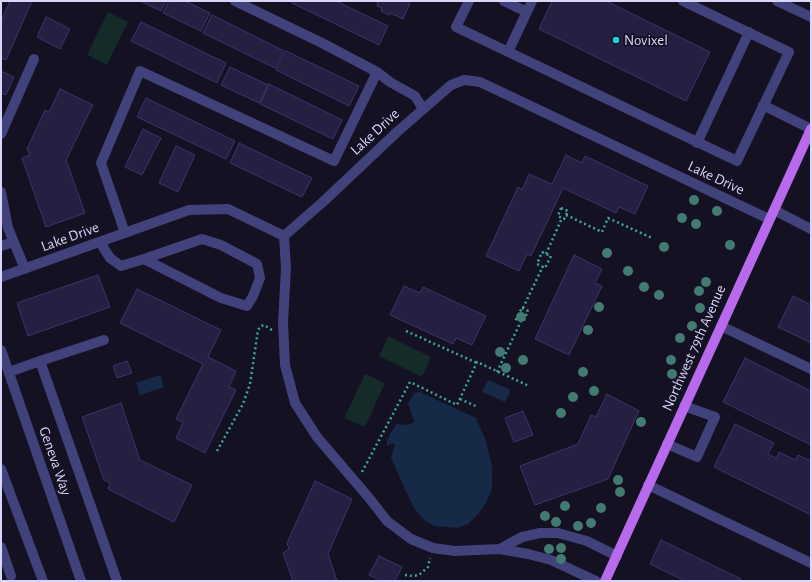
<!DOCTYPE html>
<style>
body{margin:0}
#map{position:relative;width:812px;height:582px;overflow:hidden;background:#131122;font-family:"Alegreya Sans",sans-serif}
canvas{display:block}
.frame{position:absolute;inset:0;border:2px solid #d9d6fa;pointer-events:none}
</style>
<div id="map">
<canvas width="812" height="582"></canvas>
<div class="frame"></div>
</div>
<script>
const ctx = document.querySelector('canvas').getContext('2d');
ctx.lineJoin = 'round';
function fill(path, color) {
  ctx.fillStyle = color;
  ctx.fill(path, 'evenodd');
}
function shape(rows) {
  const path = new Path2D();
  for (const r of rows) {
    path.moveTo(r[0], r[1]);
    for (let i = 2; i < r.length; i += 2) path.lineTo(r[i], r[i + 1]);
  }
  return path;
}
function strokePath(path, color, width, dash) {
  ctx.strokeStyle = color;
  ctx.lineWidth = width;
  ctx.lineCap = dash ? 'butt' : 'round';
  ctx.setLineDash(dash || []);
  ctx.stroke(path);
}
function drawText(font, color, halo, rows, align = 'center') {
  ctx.font = font + ' "Alegreya Sans",sans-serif';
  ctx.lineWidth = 3.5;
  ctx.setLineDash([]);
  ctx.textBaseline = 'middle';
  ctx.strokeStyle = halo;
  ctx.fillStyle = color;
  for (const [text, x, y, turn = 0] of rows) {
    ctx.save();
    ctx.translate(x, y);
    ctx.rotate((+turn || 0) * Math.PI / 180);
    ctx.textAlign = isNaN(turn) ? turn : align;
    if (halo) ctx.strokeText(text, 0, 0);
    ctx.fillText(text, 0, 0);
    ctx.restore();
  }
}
const green = shape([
 [108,12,128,22,107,65,87,55],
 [388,336,431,357,422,377,379,356],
 [365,374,385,383,365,427,344,418]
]);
const water = shape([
 [160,375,164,387,140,395,136,383],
 [488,380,511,390,505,402,482,392],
 [420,392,476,418,486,441,492,467,492,488,487,501,479,513,468,524,457,528,434,526,423,519,414,508,402,483,391,457,395,445,393,443,387,446,387,440,396,424,408,425,415,422,408,404,414,393]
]);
const building = shape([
 [10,1,32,1,6,60,1,58,1,21,10,1],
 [140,1,166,1,161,11,140,1],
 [169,1,185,1,210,13,201,31,163,13,169,1],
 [293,1,336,1,388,26,379,45,292,3,293,1],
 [375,1,410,1,409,3,410,4,403,19,390,13,389,15,381,11,382,8,377,6,378,3,375,1],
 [552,1,606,1,710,52,686,101,539,29,552,1],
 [212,15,284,51,275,68,203,33,212,15],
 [46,17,70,29,60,49,37,37,46,17],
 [141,22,226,63,217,83,131,41,141,22],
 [286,51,359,86,349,106,276,70,286,51],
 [230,67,268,85,259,103,221,85,230,67],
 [1,71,14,77,6,95,1,93,1,71],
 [269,84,342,120,333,139,260,104,269,84],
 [60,89,93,105,66,160,85,213,46,227,22,158,30,155,27,149,45,110,49,112,60,89],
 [146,98,235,141,226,159,137,117,146,98],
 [143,129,161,138,142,175,125,167,143,129],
 [239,143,312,178,302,197,230,163,239,143],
 [176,146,195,155,178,192,159,183,176,146],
 [566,155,582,163,585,156,648,186,635,214,619,207,616,213,563,188,531,256,527,254,519,271,486,256,518,187,522,190,529,174,552,184,566,155],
 [574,255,602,269,595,283,602,286,569,355,535,339,574,255],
 [98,275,110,307,28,336,17,303,98,275],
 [404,286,420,293,423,287,486,316,472,345,456,338,453,344,390,315,404,286],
 [137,289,221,330,208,357,236,371,229,387,236,390,205,453,176,438,183,422,176,419,203,364,120,323,137,289],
 [793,296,811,305,811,343,778,327,793,296],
 [745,358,811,391,811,445,723,402,745,358],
 [127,361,132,373,117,378,113,366,127,361],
 [607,394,639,411,608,479,535,505,520,466,578,444,591,415,596,417,607,394],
 [121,403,140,460,192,485,174,522,108,489,110,483,104,480,82,417,121,403],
 [523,411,533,435,514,442,505,418,523,411],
 [735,424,774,443,768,454,776,458,779,452,795,460,798,455,811,461,811,515,714,467,735,424],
 [315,481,352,499,328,554,337,581,293,581,283,553,289,549,287,543,315,481],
 [661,540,741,579,740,581,685,581,650,564,661,540],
 [379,556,402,567,395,581,382,581,369,575,379,556]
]);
const path = shape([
 [561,208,568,211,564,219,558,216,561,208],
 [566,215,602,232,608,218,652,238],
 [542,252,551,256,545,268,537,264,542,252],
 [546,254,562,218],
 [522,308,528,311,523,322,516,319,522,308],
 [523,308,543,266],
 [406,331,477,363],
 [497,372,521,321],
 [460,399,478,407],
 [217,451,243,404,250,384,258,330,261,326,264,325,272,330],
 [362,472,410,382,457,405,477,362,529,386],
 [405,575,413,576,419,575,428,567,430,558]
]);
const minor = shape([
 [235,1,322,43,377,72,390,82,415,96,423,109],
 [469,1,456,27,737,161,789,52,683,1],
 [504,1,527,12],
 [777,1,811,17],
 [508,52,532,1],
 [763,105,811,129],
 [1,134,34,59],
 [697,143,749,32],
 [1,192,8,228,25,269],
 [774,210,811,229],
 [125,233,101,163,140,71,334,161,377,72],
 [284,236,324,201,397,132,451,85,464,80,480,82,769,219],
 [284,236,286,268,283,323,285,365,295,403,317,437,370,499,387,521,411,539,433,548,455,551,500,549,528,554,551,560,596,581],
 [100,242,110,258,121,266,144,259,202,239,221,245,257,264,260,278,253,296,247,306,221,298,144,259],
 [1,246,14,242],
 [1,277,189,210,228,209,284,236],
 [721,326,811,369],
 [1,350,81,581],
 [40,361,104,340],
 [9,372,40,361,117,581],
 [667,444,697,457,715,417,684,406],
 [1,469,43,581],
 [648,485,811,563],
 [1,547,11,576],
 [500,549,522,537,540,533,558,533,587,541,617,556]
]);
const major = shape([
 [605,581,811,129]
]);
const trees = [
 [694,200],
 [717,211],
 [682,218],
 [696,224],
 [730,245],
 [664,247],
 [607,253],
 [628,271],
 [706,282],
 [644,287],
 [699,291],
 [659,295],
 [599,307],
 [700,308],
 [521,317],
 [692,326],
 [588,330],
 [680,338],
 [500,352],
 [523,360],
 [671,360],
 [506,368],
 [583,372],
 [672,374],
 [594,391],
 [573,397],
 [561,413],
 [641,422],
 [618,480],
 [620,492],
 [565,506],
 [601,508],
 [545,516],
 [556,522],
 [591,523],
 [578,526],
 [561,548],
 [549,549],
 [561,559]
];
const markers = [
 [616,40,4,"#1bd5e2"]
];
const poiNames = [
 ["Novixel",624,40]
];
const streetNames = [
 ["Lake Drive",375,132,-43],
 ["Lake Drive",716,178,25],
 ["Lake Drive",70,237,-20],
 ["Northwest 79th Avenue",694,348,-66],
 ["Geneva Way",55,461,71]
];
fill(green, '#142b2a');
fill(water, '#162a47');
fill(building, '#251f41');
strokePath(building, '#3d346a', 1);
strokePath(path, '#3da89d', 2.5, [2, 3]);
strokePath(minor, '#41417b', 10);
strokePath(major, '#b86aed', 10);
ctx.fillStyle = '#437b72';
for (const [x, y] of trees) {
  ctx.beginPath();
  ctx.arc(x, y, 5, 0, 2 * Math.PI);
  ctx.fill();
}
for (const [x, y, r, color] of markers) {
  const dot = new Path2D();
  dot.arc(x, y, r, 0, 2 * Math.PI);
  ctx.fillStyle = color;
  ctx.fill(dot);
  strokePath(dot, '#131122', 1.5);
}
drawText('15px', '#d9d6fa', '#131122', poiNames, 'left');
drawText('15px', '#d9d6fa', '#131122', streetNames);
</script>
